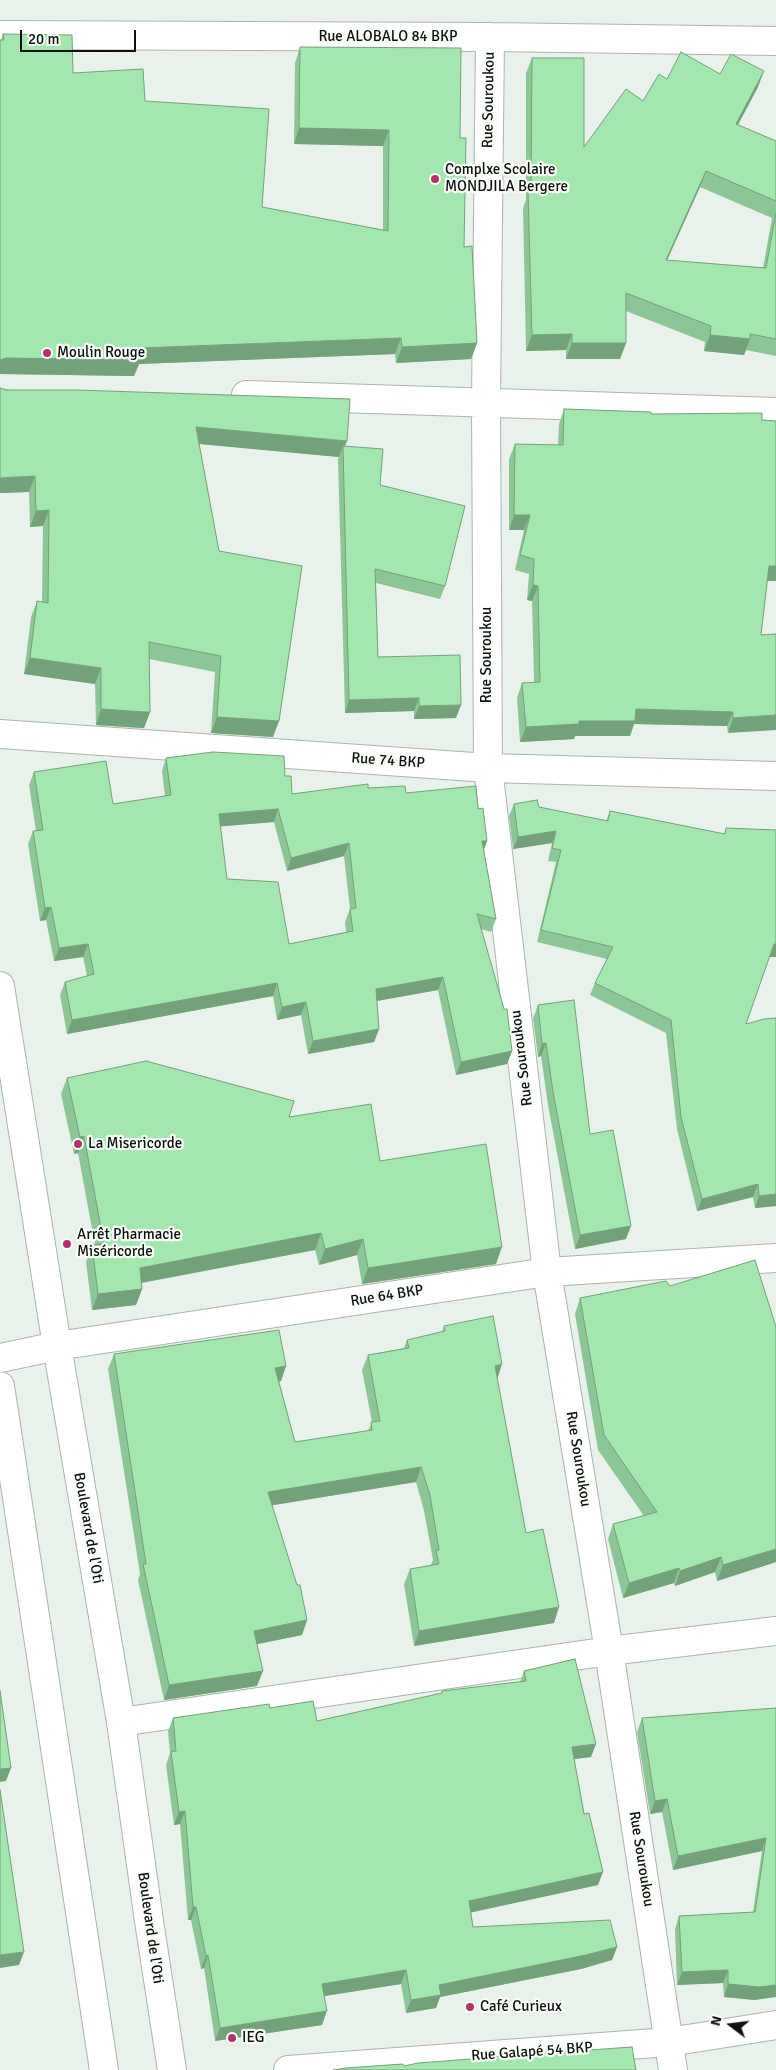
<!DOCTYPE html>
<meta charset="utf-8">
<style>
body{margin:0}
#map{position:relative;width:776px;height:2070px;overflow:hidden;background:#e9f2ea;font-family:Signika,sans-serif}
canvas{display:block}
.north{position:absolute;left:706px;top:2000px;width:50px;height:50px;-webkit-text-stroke:4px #f7fff8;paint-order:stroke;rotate:285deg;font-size:14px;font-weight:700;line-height:20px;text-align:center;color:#0d100d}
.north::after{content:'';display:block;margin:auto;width:18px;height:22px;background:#0d100d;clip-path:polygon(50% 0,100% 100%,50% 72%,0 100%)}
.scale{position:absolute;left:20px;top:30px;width:116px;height:22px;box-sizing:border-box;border:2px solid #0d100d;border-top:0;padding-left:6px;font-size:15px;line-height:18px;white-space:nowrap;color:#0d100d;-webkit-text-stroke:4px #f7fff8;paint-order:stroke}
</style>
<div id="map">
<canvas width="776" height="2070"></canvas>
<div class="north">N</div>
<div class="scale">20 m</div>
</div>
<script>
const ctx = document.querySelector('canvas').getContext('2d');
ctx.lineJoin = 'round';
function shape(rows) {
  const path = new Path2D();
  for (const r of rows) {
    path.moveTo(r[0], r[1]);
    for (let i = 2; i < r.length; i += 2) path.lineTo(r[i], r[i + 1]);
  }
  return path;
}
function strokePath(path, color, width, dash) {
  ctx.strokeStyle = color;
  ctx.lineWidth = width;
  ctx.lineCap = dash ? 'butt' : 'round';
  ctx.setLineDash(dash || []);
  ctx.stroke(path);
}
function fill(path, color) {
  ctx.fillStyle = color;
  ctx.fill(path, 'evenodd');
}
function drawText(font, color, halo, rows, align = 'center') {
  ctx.font = font + ' Signika,sans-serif';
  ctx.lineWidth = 4.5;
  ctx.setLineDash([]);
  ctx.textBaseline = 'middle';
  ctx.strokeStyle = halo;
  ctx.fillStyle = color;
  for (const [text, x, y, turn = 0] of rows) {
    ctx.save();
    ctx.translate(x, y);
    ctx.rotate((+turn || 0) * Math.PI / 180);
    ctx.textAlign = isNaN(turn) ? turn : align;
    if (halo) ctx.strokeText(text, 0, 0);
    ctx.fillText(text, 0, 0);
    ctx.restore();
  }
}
const minor = shape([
 [0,35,490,37,776,41],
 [490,37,486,403,488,768,547,1272,609,1651,673,2070],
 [246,395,776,412],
 [0,734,488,768,776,776],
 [0,1358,57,1346,547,1272,776,1258],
 [121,1722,609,1651,776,1631],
 [288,2070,669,2042,776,2025]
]);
const secondary = shape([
 [0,986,57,1346,121,1722,149,1921,172,2070],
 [0,1386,104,2070]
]);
const wall = shape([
 [3,34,73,73,145,101,262,207,383,230,383,146,294,144,295,63,300,47,460,138,464,247,477,343,471,359,396,363,395,354,139,364,134,376,0,374,1,40],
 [532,58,584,147,643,101,667,79,720,74,758,87,738,125,776,141,776,356,746,350,744,355,704,351,705,342,626,311,626,343,620,359,566,359,566,350,526,351,523,208,526,200,526,73],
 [700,187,772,218,763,268,667,260],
 [0,388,344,447,380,485,445,586,440,599,376,583,378,657,456,718,414,719,414,711,345,713,338,459,339,457,199,444,219,551,273,737,211,733,215,672,149,659,150,712,144,728,139,728,96,725,95,684,24,674,31,617,37,601,42,602,43,526,30,527,29,492,0,493],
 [564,409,776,421,776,581,767,581,761,635,776,634,728,733,727,726,634,724,630,736,575,736,574,739,520,742,517,698,522,683,534,682,532,601,527,600,529,574,515,570,524,530,509,530,509,459,515,444,558,445,559,424],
 [166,758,285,776,292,794,368,788,406,793,478,809,487,841,484,850,496,919,491,932,481,929,512,1051,507,1064,456,1075,438,990,377,1001,379,1029,374,1042,308,1054,301,1015,277,1020,273,996,67,1034,60,995,65,982,87,976,83,957,54,961,46,920,40,921,28,844,33,831,36,831,29,785,34,772,113,804,165,796,162,771],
 [274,822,287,871,344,856,350,909,345,922,346,932,289,944,227,879,220,826],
 [514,804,539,807,606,821,610,811,724,834,726,828,776,830,776,957,769,957,746,1024,776,1206,755,1208,753,1197,697,1211,677,1129,666,1033,590,995,595,983,607,959,537,942,556,862,548,861,552,843,513,849,509,816],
 [538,1005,626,1239,575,1249,548,1105,541,1056,538,1057,533,1018],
 [67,1078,289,1117,380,1161,496,1264,362,1284,357,1255,319,1265,315,1250,142,1283,142,1289,136,1305,92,1310,86,1262,92,1245,95,1245,78,1153,74,1154,61,1094],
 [580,1298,776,1562,717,1581,715,1572,675,1586,674,1583,623,1598,608,1539,613,1524,644,1516,598,1450,575,1314],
 [444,1326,497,1378,526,1533,554,1623,414,1646,404,1584,410,1569,431,1565,433,1560,424,1511,416,1482,272,1505,307,1620,302,1635,257,1644,257,1686,164,1700,138,1580,140,1574,108,1369,114,1354,286,1366,281,1381,279,1381,295,1442,368,1431,372,1422,362,1370,368,1355,404,1348,407,1340,442,1332],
 [524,1671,591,1757,574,1759,598,1885,471,1912,473,1927,617,1947,612,1960,581,1969,440,1997,436,2008,406,2013,401,1984,325,1996,322,2025,215,2041,204,1968,201,1969,191,1920,188,1920,180,1824,174,1825,166,1765,170,1753,168,1731,173,1718,270,1708,317,1721,441,1694,442,1691,520,1682],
 [776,1708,755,2000,724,1997,723,1983,677,1985,675,1929,679,1916,753,1912,762,1851,673,1870,662,1812,650,1814,637,1732,642,1718]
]);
const shadedWall = shape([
 [764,71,758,87,730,139,736,124],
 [299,128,389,130,383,146,294,144],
 [706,171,700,187,660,276,666,260],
 [572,334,566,350,526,351,532,335],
 [710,335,750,339,744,355,704,351],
 [401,338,395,354,139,364,134,376,0,374,0,360,6,358,140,348],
 [477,343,471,359,396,363,402,347],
 [572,343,626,343,620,359,566,359],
 [196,427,347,441,343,451,343,446,339,457,190,443],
 [35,476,29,492,0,493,0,478],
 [49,510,43,526,30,527,36,511],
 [514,515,530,515,524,530,509,530],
 [769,566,776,566,776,581,764,581],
 [533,585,538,586,532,601,527,600],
 [30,658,101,668,95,684,24,674],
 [419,698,414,711,345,713,349,700],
 [461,705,456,718,414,719,419,706],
 [101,709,150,712,144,728,96,725],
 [636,709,733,712,727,726,634,724,630,736,575,736,574,739,520,742,526,727,579,721],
 [776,715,776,730,728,733,733,718],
 [217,717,279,721,273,737,211,733],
 [278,809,274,822,214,827,219,814],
 [556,831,552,843,513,849,518,837],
 [482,841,487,841,482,854],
 [349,843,344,856,287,871,291,858],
 [51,907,46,920,40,921,45,908],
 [88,944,83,957,54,961,59,948],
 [774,944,776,944,776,957,769,957],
 [443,977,438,990,371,1002,376,989],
 [277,983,273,996,67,1034,72,1020],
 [306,1002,301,1015,277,1020,282,1007],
 [379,1029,374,1042,308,1054,313,1041],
 [546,1043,541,1056,538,1057,542,1044],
 [512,1051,507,1064,456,1075,461,1062],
 [84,1136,78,1153,74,1154,80,1137],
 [758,1184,753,1197,697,1211,702,1199],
 [776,1194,776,1206,755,1208,759,1196],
 [631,1226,626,1239,575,1249,580,1235],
 [321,1233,315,1250,134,1284,140,1268],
 [363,1239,357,1255,319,1265,325,1249],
 [502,1247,496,1264,362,1284,368,1268],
 [142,1289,136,1305,92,1310,98,1294],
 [502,1364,497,1380,495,1366],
 [286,1366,281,1381,270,1384,275,1368],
 [421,1467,416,1482,262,1507,268,1492],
 [776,1549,776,1562,717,1581,723,1565],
 [721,1557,715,1572,675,1586,680,1571],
 [679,1568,674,1583,623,1598,629,1583],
 [559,1607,554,1623,414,1646,419,1631],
 [307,1620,302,1635,248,1646,254,1631],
 [263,1671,257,1686,164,1700,169,1685],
 [596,1744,591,1757,567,1760,572,1747],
 [11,1768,6,1781,0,1782,0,1769],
 [667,1799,662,1812,650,1814,655,1801],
 [185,1811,180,1824,174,1825,179,1812],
 [766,1838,762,1851,673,1870,678,1856],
 [603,1872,598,1885,464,1914,469,1901],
 [193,1907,196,1907,191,1920,188,1920],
 [617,1947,612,1960,581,1969,440,1997,436,2008,406,2013,411,2000,439,1985],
 [24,1952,19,1965,0,1968,0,1955],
 [208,1955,204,1968,201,1969,206,1956],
 [406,1970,401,1984,318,1997,322,1984],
 [728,1970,723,1983,677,1985,682,1972],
 [728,1984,776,1985,776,1997,755,2000,724,1997],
 [327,2011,322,2025,215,2041,220,2028]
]);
const building = shape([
 [3,34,72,35,73,73,143,69,145,101,269,109,262,207,388,231,389,130,299,128,300,47,461,48,460,138,466,138,464,247,472,246,477,343,402,347,401,338,140,348,140,360,6,358,0,360,0,40,4,40,3,34],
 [681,52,720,74,731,54,764,71,736,124,776,141,776,201,706,171,666,260,766,268,776,213,776,339,750,334,750,339,710,335,711,326,626,293,626,343,572,343,572,334,532,335,528,192,531,192,532,58,584,58,584,147,626,89,643,101,659,74,667,79,681,52],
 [0,388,6,390,76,390,350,399,347,441,196,427,219,551,302,566,279,721,217,717,221,656,149,642,150,712,145,712,101,709,101,668,30,658,37,601,48,603,49,510,36,511,35,476,0,478,0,388],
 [564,409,651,412,651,414,762,413,762,420,776,421,776,566,769,566,761,635,776,634,776,715,733,718,733,712,636,709,635,721,579,721,579,724,526,727,522,683,540,682,538,586,533,585,534,559,520,555,530,515,514,515,515,444,563,445,564,409],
 [343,446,383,449,380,485,465,506,445,586,375,569,378,657,460,655,461,705,419,706,419,698,349,700,343,446],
 [213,752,284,756,285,776,291,776,292,794,368,784,368,788,405,786,406,793,476,786,478,809,483,808,487,841,482,841,496,919,477,914,504,1009,507,1009,512,1051,461,1062,443,977,376,989,379,1029,313,1041,306,1002,282,1007,277,983,72,1020,65,982,94,974,88,944,59,948,51,907,45,908,33,831,43,830,34,772,106,761,113,804,171,795,166,758,213,752],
 [278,809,291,858,349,843,356,908,350,909,353,931,289,944,278,882,227,879,219,814,278,809],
 [537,800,539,807,608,821,610,811,725,834,726,828,776,830,776,944,774,944,746,1024,764,1019,776,1018,776,1194,759,1196,758,1184,702,1199,681,1117,671,1020,595,983,613,947,541,930,561,850,552,848,556,831,518,837,514,804,537,800],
 [574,1000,590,1134,613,1130,631,1226,580,1235,553,1092,546,1043,542,1044,538,1005,574,1000],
 [146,1061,294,1101,289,1117,371,1104,380,1161,486,1144,502,1247,368,1268,363,1239,325,1249,321,1233,140,1268,142,1289,98,1294,92,1245,104,1244,84,1136,80,1137,67,1078,146,1061],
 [755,1260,776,1327,776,1549,723,1565,721,1557,680,1571,679,1568,629,1583,613,1524,657,1512,604,1435,580,1298,666,1281,670,1286,755,1260],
 [493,1316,502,1364,495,1366,526,1533,543,1529,559,1607,419,1631,410,1569,439,1564,436,1551,439,1550,430,1495,421,1467,268,1492,297,1585,300,1585,307,1620,254,1631,263,1671,169,1685,143,1564,146,1564,114,1354,279,1330,286,1366,275,1368,295,1442,372,1430,371,1422,380,1421,368,1355,409,1348,407,1340,445,1331,444,1326,493,1316],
 [575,1659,596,1744,572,1747,584,1814,589,1813,603,1872,469,1901,473,1927,610,1920,617,1947,586,1955,439,1985,441,1995,411,2000,406,1970,322,1984,327,2011,220,2028,208,1955,206,1956,196,1907,193,1907,185,1811,179,1812,171,1752,176,1751,173,1718,269,1704,270,1708,313,1701,317,1721,442,1693,442,1691,526,1681,524,1671,575,1659],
 [0,1691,11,1768,0,1769,0,1691],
 [776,1708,776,1985,759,1987,728,1984,728,1970,682,1972,679,1916,755,1912,766,1838,678,1856,667,1799,655,1801,642,1718,776,1708],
 [0,1790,24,1952,0,1955,0,1790],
 [632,2047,636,2070,333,2070,346,2068,403,2064,404,2066,418,2063,471,2059,471,2061,491,2057,632,2047]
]);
const markers = [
 [435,179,5,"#b82f6c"],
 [47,353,5,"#b82f6c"],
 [78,1144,5,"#b82f6c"],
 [67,1244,5,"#b82f6c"],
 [470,2007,5,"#b82f6c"],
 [232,2038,5,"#b82f6c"]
];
const streetNames = [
 ["Rue ALOBALO 84 BKP",388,37],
 ["Rue Souroukou",489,100,-89],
 ["Rue Souroukou",487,655,-90],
 ["Rue 74 BKP",388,761,4],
 ["Rue Souroukou",522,1058,-97],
 ["Rue 64 BKP",387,1296,-9],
 ["Rue Souroukou",578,1459,81],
 ["Boulevard de l'Oti",88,1528,80],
 ["Rue Souroukou",641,1859,81],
 ["Boulevard de l'Oti",150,1928,82],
 ["Rue Galapé 54 BKP",532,2052,-4]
];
const poiNames = [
 ["Complxe Scolaire",445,170],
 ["MONDJILA Bergere",445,187],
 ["Moulin Rouge",57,353],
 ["La Misericorde",88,1144],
 ["Arrêt Pharmacie",77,1235],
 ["Miséricorde",77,1252],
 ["Café Curieux",480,2007],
 ["IEG",242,2038]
];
strokePath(minor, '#abb4ac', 30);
strokePath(secondary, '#abb4ac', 30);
strokePath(minor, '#fff', 28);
strokePath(secondary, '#fff', 28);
fill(wall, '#8dc696');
fill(shadedWall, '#73a17a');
fill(building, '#a4e6af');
strokePath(building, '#73a17a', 1);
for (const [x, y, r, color] of markers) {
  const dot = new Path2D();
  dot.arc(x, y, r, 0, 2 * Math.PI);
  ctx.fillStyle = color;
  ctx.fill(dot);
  strokePath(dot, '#f7fff8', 2);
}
drawText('15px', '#0d100d', '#f7fff8', streetNames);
drawText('15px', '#0d100d', '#f7fff8', poiNames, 'left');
</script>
